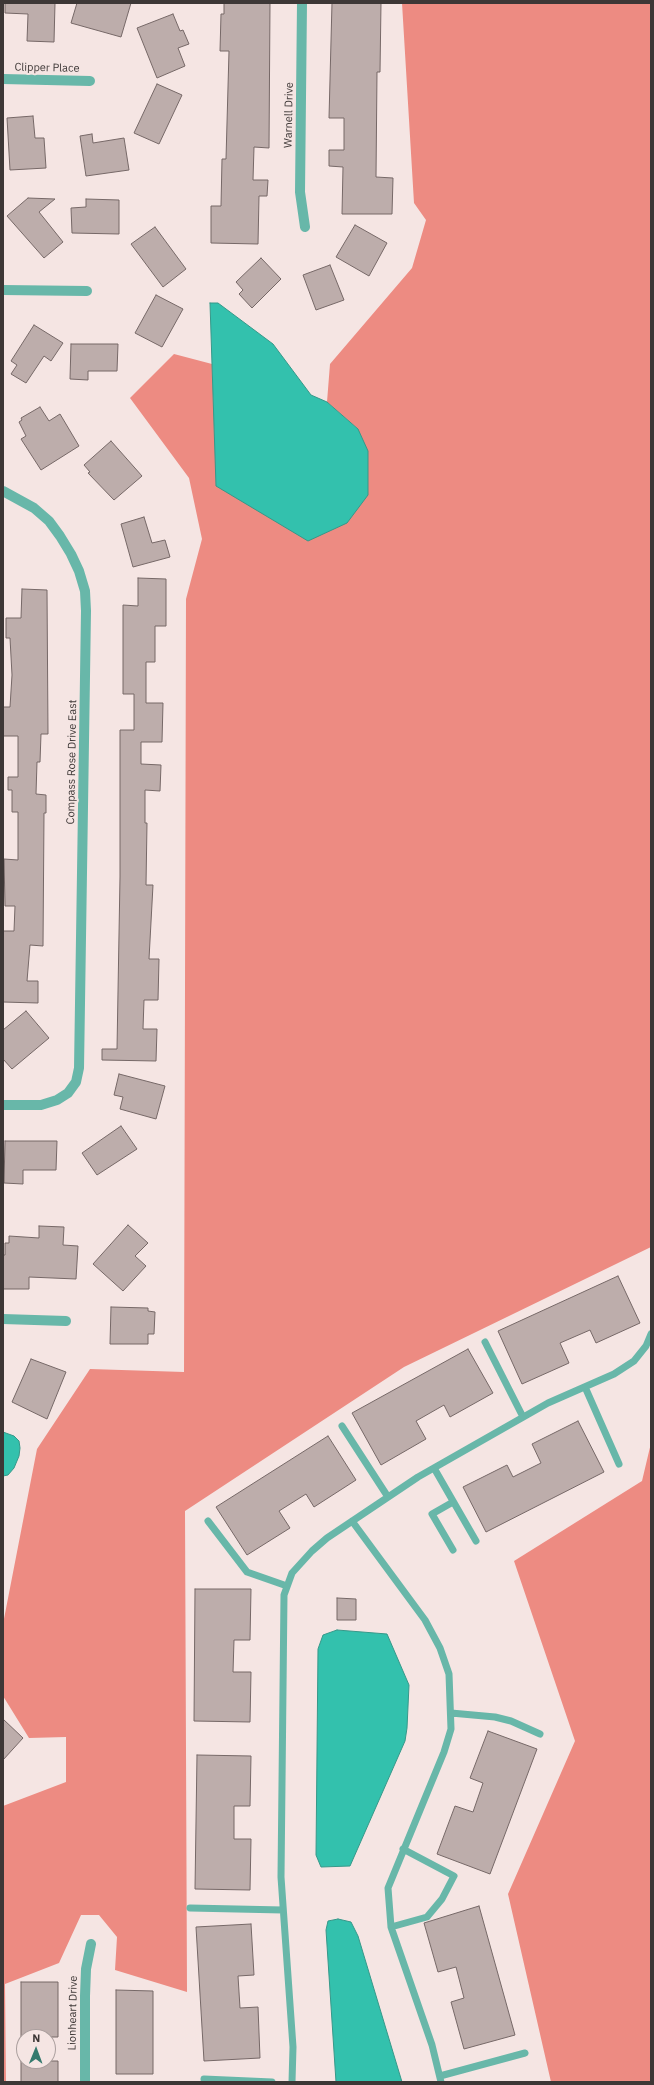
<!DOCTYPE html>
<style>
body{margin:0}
#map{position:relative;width:654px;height:2085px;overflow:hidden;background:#f5e5e3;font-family:"IBM Plex Sans",sans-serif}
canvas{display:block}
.frame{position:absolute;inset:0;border:4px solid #3d3736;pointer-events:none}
.north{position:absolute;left:16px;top:2029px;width:40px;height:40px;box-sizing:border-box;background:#f5e5e3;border:1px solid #ab9f9e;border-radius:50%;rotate:1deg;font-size:11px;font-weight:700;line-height:16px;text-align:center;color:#3d3736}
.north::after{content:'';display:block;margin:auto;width:14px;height:18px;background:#357a6e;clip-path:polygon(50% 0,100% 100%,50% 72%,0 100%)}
</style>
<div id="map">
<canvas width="654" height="2085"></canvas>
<div class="frame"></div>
<div class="north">N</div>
</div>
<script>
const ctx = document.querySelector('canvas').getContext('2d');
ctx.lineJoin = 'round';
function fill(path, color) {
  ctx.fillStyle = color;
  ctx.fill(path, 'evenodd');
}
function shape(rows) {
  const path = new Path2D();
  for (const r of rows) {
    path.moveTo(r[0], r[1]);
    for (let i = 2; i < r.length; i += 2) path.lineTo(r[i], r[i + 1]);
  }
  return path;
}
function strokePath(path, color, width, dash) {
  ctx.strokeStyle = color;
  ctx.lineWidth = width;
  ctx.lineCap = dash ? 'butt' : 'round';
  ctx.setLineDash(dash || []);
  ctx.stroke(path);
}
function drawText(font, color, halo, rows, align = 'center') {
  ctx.font = font + ' "IBM Plex Sans",sans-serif';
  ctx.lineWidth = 4;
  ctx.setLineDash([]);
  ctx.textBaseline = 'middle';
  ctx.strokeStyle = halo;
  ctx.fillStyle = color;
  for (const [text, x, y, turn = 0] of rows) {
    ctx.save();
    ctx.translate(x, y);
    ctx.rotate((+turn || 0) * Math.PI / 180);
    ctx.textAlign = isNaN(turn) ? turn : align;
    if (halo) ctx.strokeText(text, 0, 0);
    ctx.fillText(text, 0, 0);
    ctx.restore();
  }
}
const forest = shape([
 [402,3,651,3,651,1247,404,1367,185,1511,187,1992,115,1970,117,1937,99,1915,81,1915,59,1963,5,1984,6,2082,3,2082,3,1806,66,1782,66,1737,29,1738,3,1696,3,1624,37,1449,90,1369,184,1372,186,599,202,539,189,478,130,398,174,354,212,364,217,486,358,429,327,402,330,364,412,268,426,220,414,203],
 [651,1443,651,2082,551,2082,508,1894,575,1741,514,1561,642,1481]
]);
const water = shape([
 [210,303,218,303,273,344,311,395,327,402,358,429,368,451,368,495,347,523,308,541,216,486,210,303],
 [3,1432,14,1436,19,1441,20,1448,19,1456,14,1468,8,1475,3,1476,3,1432],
 [337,1630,387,1634,409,1685,407,1728,405,1741,350,1866,321,1867,316,1855,318,1649,323,1635,337,1630],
 [338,1919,351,1922,358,1936,402,2082,336,2082,326,1930,328,1921,338,1919]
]);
const building = shape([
 [5,3,55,3,54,42,27,41,28,14,5,13,5,3],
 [77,3,131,3,121,37,71,23,77,3],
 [224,3,270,3,269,148,254,147,253,180,268,180,267,196,259,196,258,244,211,243,211,206,221,206,222,159,226,159,229,51,220,51,221,14,224,14,224,3],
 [332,3,381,3,380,72,377,72,376,177,393,178,392,214,342,214,343,167,329,166,329,150,344,150,344,118,329,118,332,3],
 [173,14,180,31,183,30,189,44,178,48,185,66,157,78,137,28,173,14],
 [157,84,182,95,159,144,134,133,157,84],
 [33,116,35,138,44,138,46,168,10,170,7,118,33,116],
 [92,134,93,143,124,138,129,170,86,176,80,136,92,134],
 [28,198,55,199,39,212,63,242,44,258,7,216,28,198],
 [86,199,119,200,119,234,72,233,71,208,86,207,86,199],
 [355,225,387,243,369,276,336,257,355,225],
 [155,227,186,269,163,287,131,244,155,227],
 [261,258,281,279,252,308,239,294,243,290,236,282,261,258],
 [330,265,344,300,316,310,303,275,330,265],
 [156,295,183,309,162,347,135,333,156,295],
 [34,325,63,343,51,361,44,356,26,383,11,374,17,365,11,361,34,325],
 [71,344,118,344,117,371,88,371,88,380,70,379,71,344],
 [40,407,49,421,60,414,79,446,41,470,21,439,26,436,19,422,22,420,21,418,40,407],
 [111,441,142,476,114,500,88,473,90,472,84,465,111,441],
 [144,517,152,543,165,540,170,557,133,567,121,524,144,517],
 [138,578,166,579,166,626,155,626,155,662,146,662,146,703,163,703,162,742,141,742,141,764,161,765,160,791,145,790,145,823,147,823,146,885,153,885,149,959,159,959,158,1000,144,1000,143,1029,157,1029,156,1061,102,1060,102,1049,117,1049,120,877,120,730,134,730,134,694,123,694,123,605,138,606,138,578],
 [22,589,47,590,48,734,41,734,40,762,37,762,36,794,46,795,46,813,44,813,43,946,30,945,27,981,38,981,38,1003,3,1002,3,931,14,931,15,906,5,906,4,859,18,860,18,812,12,812,12,790,8,790,8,777,18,777,18,736,3,736,3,707,10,707,12,675,10,638,6,638,6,618,21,618,22,589],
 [26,1011,49,1038,12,1069,3,1059,3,1030,26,1011],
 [119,1074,165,1086,156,1119,120,1109,123,1097,114,1095,119,1074],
 [121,1126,137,1149,97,1175,82,1153,121,1126],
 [5,1141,57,1141,56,1170,23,1170,23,1184,4,1183,5,1141],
 [128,1225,148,1243,135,1256,146,1266,123,1291,93,1264,128,1225],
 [39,1226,64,1227,63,1245,78,1246,76,1279,29,1277,29,1289,3,1289,3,1255,5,1255,5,1243,9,1243,9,1236,39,1238,39,1226],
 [618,1276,640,1323,596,1343,590,1330,560,1343,569,1363,522,1384,498,1331,618,1276],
 [111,1307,148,1308,148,1311,155,1312,154,1334,148,1334,148,1344,110,1344,111,1307],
 [468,1349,493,1393,450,1417,444,1405,416,1421,426,1439,381,1465,352,1413,468,1349],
 [31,1359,66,1372,47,1419,12,1402,31,1359],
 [578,1421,604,1472,486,1532,463,1487,507,1465,513,1477,541,1463,532,1444,578,1421],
 [328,1436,356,1480,314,1507,306,1494,279,1511,290,1528,247,1555,216,1507,328,1436],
 [195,1589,251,1589,250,1640,234,1640,233,1672,251,1672,250,1722,194,1721,195,1589],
 [337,1598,356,1599,356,1620,337,1620,337,1598],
 [3,1719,23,1738,3,1760,3,1719],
 [488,1731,537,1749,490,1874,437,1854,455,1806,473,1812,483,1783,470,1778,488,1731],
 [197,1755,251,1756,250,1806,234,1806,234,1839,251,1839,250,1890,195,1889,197,1755],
 [479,1906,515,2035,464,2049,451,2002,464,1998,456,1967,438,1972,424,1923,479,1906],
 [251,1924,254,1975,238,1976,240,2008,258,2007,260,2058,204,2061,196,1927,251,1924],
 [21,1982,58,1982,58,2037,21,2037,21,1982],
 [116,1990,153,1991,153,2074,116,2074,116,1990],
 [21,2061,58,2061,58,2082,21,2082,21,2061]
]);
const service = shape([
 [485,1342,523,1417],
 [585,1387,619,1464],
 [342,1426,388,1497],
 [434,1468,476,1541],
 [208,1521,247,1572,287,1586],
 [352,1521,425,1620,440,1648,449,1674,451,1729,444,1752,388,1888,391,1927,432,2045,441,2082],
 [453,1550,432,1514,453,1502],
 [451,1713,495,1717,511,1721,540,1734],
 [190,1908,283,1910],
 [391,1927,427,1917,442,1899,454,1876,403,1849],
 [440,2076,525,2053],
 [204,2079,272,2082],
 [292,2082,293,2047,281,1877,284,1595,292,1573,312,1551,327,1538,418,1477,548,1403,614,1374,634,1361,646,1346,651,1334]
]);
const minor = shape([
 [302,3,300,192,305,227],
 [3,79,90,81],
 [3,290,87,291],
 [3,491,34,508,49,521,60,536,71,554,79,571,85,591,86,611,79,1068,76,1082,68,1093,57,1100,41,1105,3,1105],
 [3,1319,66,1321],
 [85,2082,85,1996,86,1969,91,1944]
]);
const streetNames = [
 ["Clipper Place",47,68,1],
 ["Warnell Drive",289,115,-89],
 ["Compass Rose Drive East",72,762,-89],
 ["Lionheart Drive",73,2013,-89]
];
fill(forest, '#ed8b82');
fill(water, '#33c1ad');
strokePath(water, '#369889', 1);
fill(building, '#bdadab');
strokePath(building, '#766867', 1);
strokePath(service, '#68b7a9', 7);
strokePath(minor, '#68b7a9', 10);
drawText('11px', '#3d3736', '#f5e5e3', streetNames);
</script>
